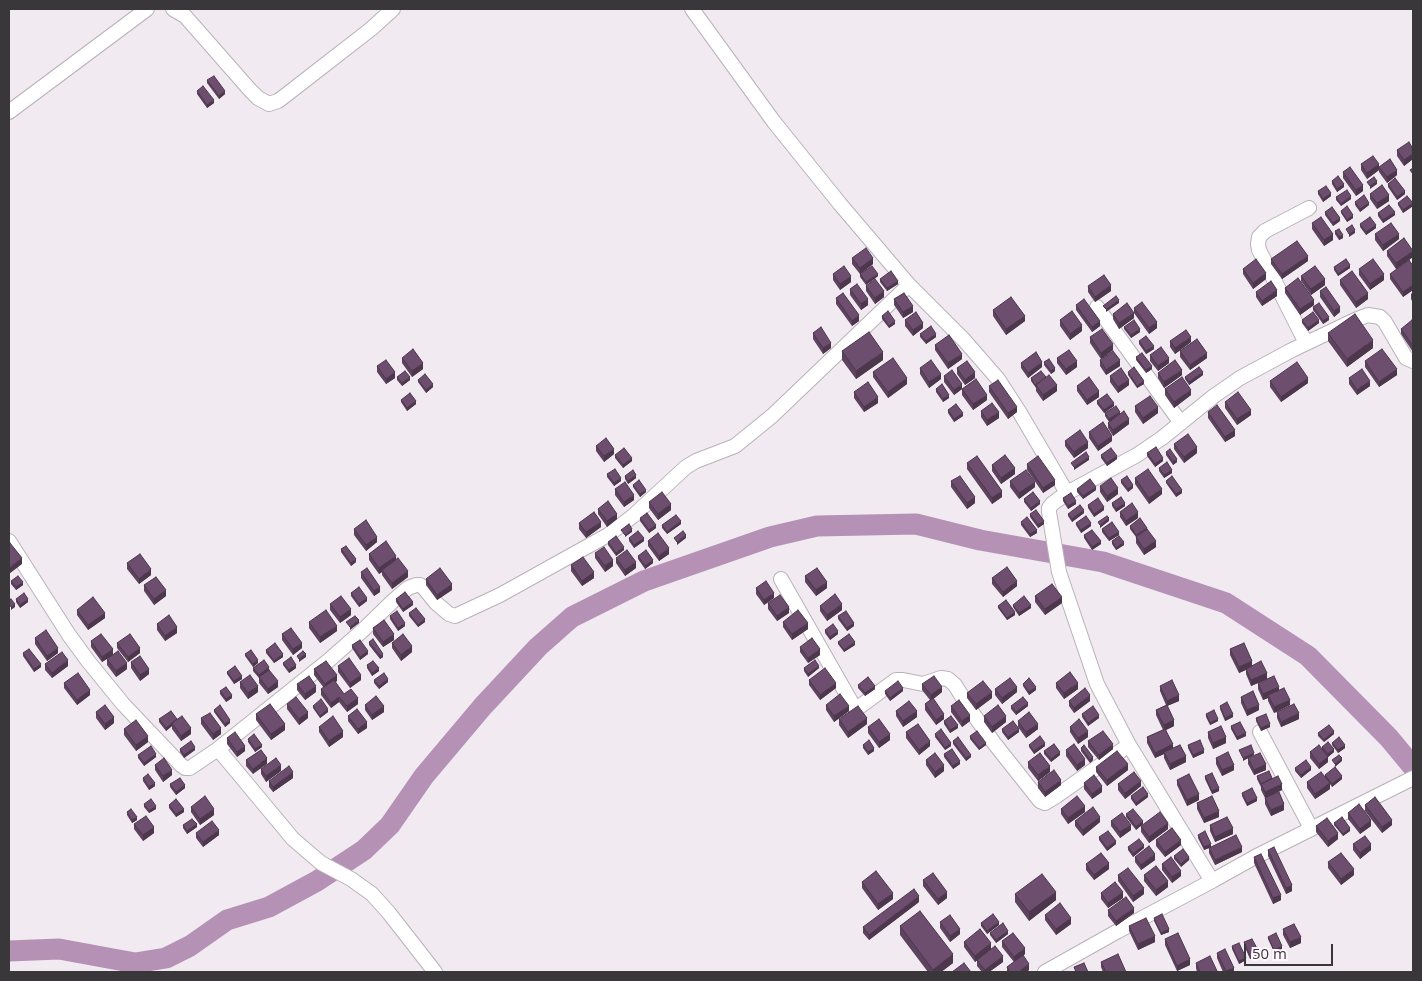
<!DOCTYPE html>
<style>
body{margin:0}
#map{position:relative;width:1422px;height:981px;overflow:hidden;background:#f1eaf1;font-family:"Open Sans",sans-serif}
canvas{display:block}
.frame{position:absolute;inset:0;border:10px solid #3a373a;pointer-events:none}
.scale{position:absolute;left:1244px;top:944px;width:89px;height:22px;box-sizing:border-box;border:2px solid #3a373a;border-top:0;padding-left:6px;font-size:15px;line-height:18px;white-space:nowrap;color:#3a373a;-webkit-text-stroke:4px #fef7fe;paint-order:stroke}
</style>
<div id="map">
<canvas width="1422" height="981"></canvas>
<div class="frame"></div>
<div class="scale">50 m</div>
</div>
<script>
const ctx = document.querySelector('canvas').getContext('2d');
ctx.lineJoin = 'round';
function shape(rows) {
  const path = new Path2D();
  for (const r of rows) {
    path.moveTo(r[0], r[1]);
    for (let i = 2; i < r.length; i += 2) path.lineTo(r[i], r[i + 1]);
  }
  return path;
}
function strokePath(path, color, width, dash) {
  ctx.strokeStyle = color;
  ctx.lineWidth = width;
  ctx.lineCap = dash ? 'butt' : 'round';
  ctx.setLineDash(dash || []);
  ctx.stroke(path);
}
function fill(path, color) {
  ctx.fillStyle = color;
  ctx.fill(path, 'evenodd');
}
const river = shape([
 [9,951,59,949,135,963,166,958,190,946,227,920,269,907,317,881,364,850,390,825,424,776,483,706,538,647,572,617,644,581,770,537,817,526,916,524,980,540,1103,562,1226,603,1308,656,1389,738,1413,767]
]);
const minor = shape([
 [173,9,185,16,250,90,258,98,269,104,278,101,286,95,371,29,393,9],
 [692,9,774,122,840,204,909,285,964,340,998,379,1020,413,1067,493,1052,504,1049,508,1049,512,1059,572,1097,684,1129,745,1212,881,1118,931,1045,972],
 [9,112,147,9],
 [1097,307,1181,423],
 [1306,343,1259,250,1258,244,1259,237,1265,231,1309,208],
 [1067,493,1137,455,1162,438,1214,396,1240,378,1292,350,1355,320,1368,315,1380,317,1385,322,1406,358,1413,361],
 [9,541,69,635,88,661,123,704,181,765,185,768,190,768,218,749,293,839,321,863,351,879,372,894,389,913,435,972],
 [781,579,854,707,859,707,896,680,903,680,923,684,941,678,948,679,955,685,971,711,994,743,1040,801,1045,803,1055,797,1129,745],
 [1260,732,1311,828],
 [218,749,328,661,362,631,394,600,408,588,416,585,420,585,424,588,436,603,449,614,455,616,500,595,608,535,633,516,686,467,696,461,735,446,772,416,909,285],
 [1212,881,1255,857,1413,778]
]);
const wall = shape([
 [207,80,225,94,219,99,207,83],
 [197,91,214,103,207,108,197,94],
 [1413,149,1413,159,1404,166,1397,156,1397,150],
 [1361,164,1379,167,1397,175,1387,183,1379,172,1379,170,1367,179,1361,170],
 [1343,172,1363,191,1356,196,1343,178],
 [1332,181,1344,187,1337,192,1332,184],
 [1388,184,1405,194,1397,200,1388,187],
 [1318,191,1331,196,1323,202,1318,194],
 [1370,194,1389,201,1377,209,1370,199],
 [1336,197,1351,199,1341,206,1336,200],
 [1355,202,1369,205,1360,212,1355,205],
 [1398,203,1413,206,1403,213,1398,205],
 [1341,211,1353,218,1347,222,1341,213],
 [1325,212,1340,221,1333,226,1325,215],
 [1378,213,1395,215,1383,223,1378,216],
 [1312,223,1333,240,1324,246,1312,229],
 [1360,224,1376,228,1366,235,1360,227],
 [1335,231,1343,238,1339,240,1335,234],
 [1375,234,1399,239,1383,251,1375,240],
 [1387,251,1413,257,1396,269,1387,256],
 [852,258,873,264,860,274,852,264],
 [1271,259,1308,261,1282,279,1271,264],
 [1413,266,1413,290,1403,297,1390,279,1390,274],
 [1334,267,1350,268,1338,276,1334,270],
 [1243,269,1266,279,1253,289,1243,274],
 [1359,269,1384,280,1370,290,1359,275],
 [833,274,851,282,840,290,833,280],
 [860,274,878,276,866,285,860,277],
 [1301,276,1325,285,1311,295,1301,281],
 [880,279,898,284,887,291,880,282],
 [1340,280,1368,299,1356,308,1340,285],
 [866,286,884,297,875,304,866,291],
 [1088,286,1111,291,1095,302,1088,292],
 [1285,288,1314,305,1300,315,1285,293],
 [850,289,868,305,861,310,850,295],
 [1320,291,1340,312,1334,317,1320,297],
 [1256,292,1277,296,1262,306,1256,297],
 [1413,292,1413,303,1411,299,1411,294],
 [836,298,859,321,852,326,836,304],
 [894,299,913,312,903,318,894,305],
 [1076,305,1100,326,1092,332,1076,310],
 [1313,307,1329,320,1323,324,1313,310],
 [1134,308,1157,328,1149,334,1134,313],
 [993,310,1025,321,1006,335,993,316],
 [1113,314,1134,318,1119,329,1113,319],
 [882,316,895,324,889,328,882,319],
 [905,320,923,328,913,336,905,326],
 [1060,320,1082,331,1070,340,1060,326],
 [1302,320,1319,323,1308,331,1302,323],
 [1413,322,1413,352,1401,334,1401,329],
 [1124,327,1140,332,1131,338,1124,329],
 [813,333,831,348,823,354,813,339],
 [1328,333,1373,348,1347,367,1328,341],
 [920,334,936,337,926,344,920,337],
 [1090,337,1113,350,1101,359,1090,343],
 [1139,341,1154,349,1146,354,1139,344],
 [1170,341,1191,342,1175,354,1170,347],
 [935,345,962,359,948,369,935,350],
 [842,351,883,360,856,379,842,360],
 [1180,351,1207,358,1190,370,1180,357],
 [1150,355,1169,363,1158,371,1150,361],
 [1136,357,1152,369,1146,373,1136,360],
 [402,358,423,369,412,377,402,363],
 [1057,358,1077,367,1066,375,1057,363],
 [1100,360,1120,366,1106,375,1100,366],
 [1365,361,1397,375,1379,387,1365,367],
 [1044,362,1055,371,1051,374,1044,365],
 [1021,363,1042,367,1028,378,1021,368],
 [377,366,395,378,386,384,377,372],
 [920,368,941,379,929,388,920,374],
 [957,368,975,378,965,385,957,374],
 [873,372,907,384,888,398,873,377],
 [1128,372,1144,384,1137,388,1128,375],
 [1158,373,1182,375,1164,388,1158,378],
 [1203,375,1189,385,1185,379,1185,377],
 [944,376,962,389,987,400,973,410,962,395,962,389,954,395,944,382],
 [1110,376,1129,385,1118,393,1110,382],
 [397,377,410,380,402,386,397,380],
 [1031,378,1057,391,1043,401,1036,391,1036,388,1031,381],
 [1349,378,1370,386,1357,395,1349,384],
 [418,380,433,387,426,393,418,382],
 [1270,381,1308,383,1281,402,1270,387],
 [989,386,1017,412,1008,419,989,392],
 [1077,386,1099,397,1087,405,1077,391],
 [936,389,949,398,943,402,936,392],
 [1165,389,1191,395,1174,408,1165,395],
 [854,392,878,403,864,412,854,398],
 [401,400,416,404,407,411,401,402],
 [1097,401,1114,406,1104,413,1097,404],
 [1225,402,1251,415,1237,425,1225,408],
 [1135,406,1158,413,1143,424,1135,412],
 [948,410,963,416,954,422,948,413],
 [981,411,999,418,987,426,981,417],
 [1208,412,1235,436,1225,442,1208,418],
 [1105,413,1129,424,1113,436,1108,428,1108,423,1109,422,1105,416],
 [1089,432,1112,441,1098,451,1089,438],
 [1065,441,1088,448,1074,458,1065,446],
 [1174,444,1197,453,1184,463,1174,449],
 [596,446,614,454,604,462,596,451],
 [1166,452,1177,462,1173,465,1166,455],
 [1147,453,1163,461,1155,467,1147,456],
 [615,455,632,461,623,468,615,458],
 [1101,455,1117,459,1107,466,1101,458],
 [967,463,1002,497,992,504,967,469],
 [1027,464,1055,485,1043,493,1027,470],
 [992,465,1015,474,1001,484,992,471],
 [1159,468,1172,473,1164,478,1159,471],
 [607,474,621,481,614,486,607,477],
 [625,476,636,478,628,484,625,479],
 [1135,478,1162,494,1149,504,1135,484],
 [1121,480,1133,488,1128,492,1121,483],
 [951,481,975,503,967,509,951,487],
 [1010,481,1035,487,1019,499,1010,487],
 [1166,481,1182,493,1176,497,1166,483],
 [633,485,646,492,640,497,633,487],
 [1100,486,1118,494,1107,502,1100,492],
 [615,489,634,500,624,507,615,495],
 [1077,489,1096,490,1083,499,1077,492],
 [1063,498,1076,504,1068,509,1063,501],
 [1024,499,1040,504,1031,511,1024,502],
 [649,502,671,510,658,520,649,508],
 [1112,503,1125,506,1116,512,1112,506],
 [1088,505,1104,510,1094,517,1088,508],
 [598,509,617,519,607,527,598,514],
 [1120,512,1138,518,1126,526,1120,517],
 [1084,513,1072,522,1068,516,1068,514],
 [1030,514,1044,524,1038,528,1030,517],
 [640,518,656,528,649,533,640,521],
 [1021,522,1037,533,1030,537,1021,525],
 [579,523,601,527,586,538,579,529],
 [1076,523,1091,526,1081,533,1076,525],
 [681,524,667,534,662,528,662,525],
 [1130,526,1147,529,1156,547,1144,555,1136,543,1136,537,1130,529],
 [354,529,377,542,366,551,354,535],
 [1102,529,1119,535,1109,541,1102,532],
 [1084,535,1101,544,1092,550,1084,538],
 [629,538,644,541,634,548,629,541],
 [648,541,669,554,659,561,648,546],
 [1112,541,1124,545,1116,550,1112,544],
 [608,542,624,550,616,556,608,545],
 [341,549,356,562,351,566,341,552],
 [595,553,613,566,605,572,595,558],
 [369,554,396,559,408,577,392,589,382,575,382,572,379,574,369,560],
 [638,556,653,563,645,569,638,559],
 [616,558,636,568,625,576,616,563],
 [127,563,151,575,139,584,127,569],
 [571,565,594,578,582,586,571,571],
 [361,572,380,592,374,596,361,578],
 [805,576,827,588,816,596,805,582],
 [992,578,1017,586,1003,597,992,584],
 [426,579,452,590,437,600,426,585],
 [11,581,23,585,16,590,11,584],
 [144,585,166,596,154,605,144,591],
 [756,588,774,598,764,605,756,594],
 [351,593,367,601,359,607,351,596],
 [1035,596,1062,603,1045,615,1035,602],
 [16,599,28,602,20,608,16,602],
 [396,599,413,605,403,612,396,602],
 [768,603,789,613,777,621,768,609],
 [330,604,351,615,340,623,330,610],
 [1013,605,1031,608,1019,616,1013,607],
 [820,606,842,610,827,621,820,611],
 [998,606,1015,615,1007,620,998,608],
 [77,610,105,618,88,630,77,615],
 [409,613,425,622,418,627,409,616],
 [390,616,405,626,398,631,390,619],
 [838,616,854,626,847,631,838,619],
 [309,622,337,631,320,643,309,628],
 [783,622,808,629,792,640,783,627],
 [157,624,177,633,165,641,157,630],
 [373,628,394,640,383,647,373,634],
 [825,630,838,634,830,640,825,633],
 [282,634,302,648,293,655,282,640],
 [35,638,58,653,47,661,35,644],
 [91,641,113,655,102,662,91,647],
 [369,642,383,657,380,659,369,645],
 [838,642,855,645,844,652,838,644],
 [117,643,140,653,128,662,117,648],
 [392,643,412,652,401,661,392,648],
 [352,645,368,654,360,660,352,648],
 [800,647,820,655,808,663,800,652],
 [1230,649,1252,666,1267,679,1251,686,1246,674,1246,670,1239,673,1230,655],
 [266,650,283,657,274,663,266,653],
 [23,653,41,667,34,672,23,656],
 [245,654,258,663,253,667,245,656],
 [107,659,127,669,116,677,107,665],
 [131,662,149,674,140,681,131,668],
 [283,663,296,668,289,673,283,665],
 [45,664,68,666,52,678,45,670],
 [367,665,379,671,372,676,367,668],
 [338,666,361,680,350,688,338,672],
 [253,668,269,670,278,687,268,694,259,683,259,678,253,671],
 [804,668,819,668,808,677,804,671],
 [314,669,337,681,335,682,344,694,358,704,347,712,339,702,331,708,321,695,321,689,324,688,314,675],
 [227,672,242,679,234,684,227,674],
 [374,680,388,682,379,689,374,683],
 [809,680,836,688,820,700,809,685],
 [240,682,258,692,248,699,240,688],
 [64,683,90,695,77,705,64,688],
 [1056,683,1078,689,1064,699,1056,688],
 [1258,683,1279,690,1290,705,1274,713,1268,701,1268,698,1263,700,1258,689],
 [297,684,316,692,305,700,297,690],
 [922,684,942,692,933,699,944,719,936,725,925,710,925,704,930,700,922,690],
 [1023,684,1036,690,1029,695,1023,686],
 [858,685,875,689,865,696,858,688],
 [1160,686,1179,701,1167,706,1174,726,1166,730,1173,748,1186,762,1170,770,1164,758,1164,754,1155,758,1147,743,1147,737,1163,730,1156,715,1156,710,1166,705,1160,691],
 [995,689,1017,692,1002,704,995,695],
 [220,691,232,698,226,702,220,694],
 [885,691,903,691,890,701,885,694],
 [967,693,992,698,976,710,967,698],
 [1241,697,1259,710,1247,716,1241,703],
 [1069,701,1090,701,1074,713,1069,706],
 [287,704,308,718,299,725,287,709],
 [365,705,384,712,372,720,365,710],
 [826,705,849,711,834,722,826,710],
 [313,706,328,712,320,718,313,708],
 [951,706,970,721,962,727,951,712],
 [1011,706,1028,706,1016,715,1011,709],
 [1220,706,1233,717,1225,721,1220,709],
 [214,710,230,723,225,727,214,712],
 [896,711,917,717,903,727,896,716],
 [96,712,114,723,105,730,96,718],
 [1277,712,1299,719,1281,727,1277,718],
 [256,714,285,730,271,740,256,720],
 [1082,714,1099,718,1088,726,1082,717],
 [1206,714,1218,721,1210,725,1206,717],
 [348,716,367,728,358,734,348,721],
 [984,716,1006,722,992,733,984,722],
 [201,718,221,734,213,740,201,724],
 [1256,718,1270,727,1261,731,1256,721],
 [159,719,177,719,191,734,181,741,172,729,172,726,166,731,159,722],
 [839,719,867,724,848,738,839,725],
 [944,721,958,728,950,733,944,724],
 [1018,721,1038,729,1026,738,1018,727],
 [1231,726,1246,736,1237,740,1231,729],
 [319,727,343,737,329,747,319,732],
 [868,727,890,740,879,748,868,733],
 [1070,727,1088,737,1078,744,1070,732],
 [124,729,148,742,136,751,124,735],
 [1002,729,1019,732,1008,740,1002,732],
 [906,732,930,746,919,755,906,738],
 [1208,732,1226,743,1213,749,1208,738],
 [1318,733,1334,734,1324,742,1318,736],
 [935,734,951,746,945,750,935,737],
 [970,736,986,745,979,750,970,739],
 [227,738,245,751,237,757,227,744],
 [248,739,262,747,255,752,248,742],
 [953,741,971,757,966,761,953,744],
 [1088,741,1113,749,1099,760,1088,747],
 [1332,743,1345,748,1338,753,1332,745],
 [863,745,874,751,868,755,863,748],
 [1029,745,1045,746,1034,754,1029,747],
 [1188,745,1204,753,1193,758,1188,748],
 [1322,747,1334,752,1328,757,1328,762,1319,769,1310,758,1310,752,1322,749],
 [1081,748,1093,760,1090,763,1081,751],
 [180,749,195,750,184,758,180,752],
 [261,750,253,774,246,766,246,760],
 [1066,750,1085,765,1077,771,1066,756],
 [1044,751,1060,755,1051,762,1044,754],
 [944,754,960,764,953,769,944,757],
 [138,755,156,757,144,766,138,758],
 [1216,758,1234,770,1222,776,1216,764],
 [1248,758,1266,770,1254,775,1248,764],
 [926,760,944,771,935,778,926,765],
 [1028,762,1050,772,1038,781,1028,768],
 [155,765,172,775,163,782,155,770],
 [1096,767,1128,770,1107,786,1096,772],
 [1295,768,1311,770,1301,778,1295,771],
 [261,769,281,771,266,782,261,774],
 [1325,775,1342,779,1332,787,1330,784,1330,789,1315,799,1307,788,1307,782,1325,777],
 [1205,776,1219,791,1212,794,1205,779],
 [1257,776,1272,778,1282,790,1265,798,1261,790,1261,786,1261,787,1257,779],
 [143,778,155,786,149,790,143,781],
 [293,778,273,792,269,787,269,781],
 [1177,780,1199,800,1187,806,1177,785],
 [1038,782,1061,785,1045,797,1038,788],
 [1084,783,1102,792,1092,799,1084,789],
 [170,784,185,788,176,795,170,787],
 [1118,784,1141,786,1125,799,1118,790],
 [1242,793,1257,801,1247,806,1242,796],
 [1131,796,1148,797,1136,806,1131,799],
 [1265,798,1284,810,1271,816,1265,804],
 [1197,803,1219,817,1204,823,1197,809],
 [144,804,156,809,149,813,144,807],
 [169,805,184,812,176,817,169,808],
 [1365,805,1392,825,1382,833,1365,811],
 [191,807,214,815,200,825,191,812],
 [1061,809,1085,812,1068,824,1061,814],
 [127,812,137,820,132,823,127,815],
 [1348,813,1371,826,1360,834,1348,819],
 [1126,814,1143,824,1136,830,1126,817],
 [1075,821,1100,822,1083,836,1075,826],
 [1111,821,1131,830,1120,838,1111,826],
 [1334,823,1350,831,1343,836,1334,825],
 [134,824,154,833,143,841,134,829],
 [183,825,197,827,187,834,183,828],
 [1210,825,1233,834,1215,842,1210,831],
 [1141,826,1168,829,1149,843,1141,832],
 [1316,826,1338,839,1328,847,1316,832],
 [196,833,219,835,203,847,196,838],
 [1198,835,1211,847,1242,852,1215,865,1209,853,1209,848,1204,850,1198,838],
 [1099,837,1116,844,1107,851,1099,840],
 [1156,840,1181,845,1165,857,1156,846],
 [1353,844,1371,850,1360,859,1353,850],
 [1128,847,1144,848,1133,857,1128,850],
 [1268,850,1292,891,1286,894,1268,856],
 [1174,856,1189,860,1181,867,1174,859],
 [1135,857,1155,860,1141,870,1135,862],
 [1254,857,1281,900,1273,904,1254,863],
 [1328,862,1354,875,1341,885,1328,868],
 [1086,864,1109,869,1094,880,1086,870],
 [1162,864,1181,876,1172,883,1162,870],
 [1118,875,1144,894,1133,902,1118,881],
 [1144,875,1168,887,1156,896,1144,881],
 [923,880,947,898,938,905,923,886],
 [862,882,893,899,878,910,862,888],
 [1101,893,1123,898,1108,908,1101,899],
 [1015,894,1056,900,1029,921,1015,902],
 [919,902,869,940,863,933,863,927],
 [1108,910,1134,913,1116,926,1108,916],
 [1045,915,1071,924,1056,935,1045,920],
 [1154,918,1169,932,1161,935,1154,921],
 [940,922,960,934,950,942,940,928],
 [981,923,999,925,987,934,981,926],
 [900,926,953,963,941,972,928,972,900,935],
 [1129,926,1155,942,1138,950,1129,931],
 [1283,929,1301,943,1290,948,1283,935],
 [990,933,1008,934,996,943,990,935],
 [1268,937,1282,949,1274,952,1268,939],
 [1165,939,1190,965,1177,971,1165,945],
 [1002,941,1025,954,1023,956,1029,970,1026,972,1007,972,1007,967,1014,962,1002,947],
 [964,942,991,949,975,962,964,947],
 [1244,942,1259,955,1250,959,1244,945],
 [1232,946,1246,960,1239,964,1232,949],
 [1217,953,1234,972,1223,972,1217,958],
 [977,960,1003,962,989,972,982,972,977,966],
 [1101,962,1126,972,1103,972,1101,967],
 [1196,963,1217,972,1197,972,1196,968]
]);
const shadedWall = shape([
 [225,91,225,94,219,99,219,96],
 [214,100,214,103,207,108,207,105],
 [1413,154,1413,159,1404,166,1404,160],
 [1379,164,1379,170,1367,179,1367,173],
 [1397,170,1397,175,1387,183,1387,177],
 [1377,181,1377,184,1370,189,1370,186],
 [1344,184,1344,187,1337,192,1337,189],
 [1363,185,1363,191,1356,196,1356,190],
 [1405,191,1405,194,1397,200,1397,197],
 [1331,193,1331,196,1323,202,1323,199],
 [1389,195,1389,201,1377,209,1377,203],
 [1351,196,1351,199,1341,206,1341,204],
 [1369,203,1369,205,1360,212,1360,209],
 [1413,203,1413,206,1403,213,1403,210],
 [1395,212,1395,215,1383,223,1383,220],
 [1353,215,1353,218,1347,222,1347,220],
 [1340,218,1340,221,1333,226,1333,223],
 [1376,225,1376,228,1366,235,1366,232],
 [1355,230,1355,233,1349,237,1349,234],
 [1333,234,1333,240,1324,246,1324,240],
 [1399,234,1399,239,1383,251,1383,245],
 [1343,235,1343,238,1339,240,1339,237],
 [1413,251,1413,257,1396,269,1396,263],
 [1308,256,1308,261,1282,279,1282,274],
 [873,258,873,264,860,274,860,268],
 [1350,265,1350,268,1338,276,1338,274],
 [1266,273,1266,279,1253,289,1253,283],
 [878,274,878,276,866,285,866,282],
 [1384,274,1384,280,1370,290,1370,284],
 [851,276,851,282,840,290,840,284],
 [1325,279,1325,285,1311,295,1311,289],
 [898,281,898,284,887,291,887,288],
 [1111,285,1111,291,1095,302,1095,297],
 [1413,285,1413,290,1403,297,1403,292],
 [1277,290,1277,296,1262,306,1262,301],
 [884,291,884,297,875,304,875,298],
 [1368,293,1368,299,1356,308,1356,302],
 [868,299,868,305,861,310,861,304],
 [1119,300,1119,303,1106,312,1106,309],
 [1314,300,1314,305,1300,315,1300,309],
 [913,306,913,312,903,318,903,312],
 [1340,307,1340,312,1334,317,1334,311],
 [1134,313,1134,318,1119,329,1119,323],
 [859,315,859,321,852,326,852,321],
 [1025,316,1025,321,1006,335,1006,329],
 [1329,317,1329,320,1323,324,1323,321],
 [1319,320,1319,323,1308,331,1308,328],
 [895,321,895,324,889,328,889,326],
 [1100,321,1100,326,1092,332,1092,327],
 [1157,322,1157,328,1149,334,1149,328],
 [923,323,923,328,913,336,913,330],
 [1082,325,1082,331,1070,340,1070,334],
 [1140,329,1140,332,1131,338,1131,335],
 [936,334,936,337,926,344,926,341],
 [1191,337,1191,342,1175,354,1175,348],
 [1373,340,1373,348,1347,367,1347,359],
 [831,343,831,348,823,354,823,348],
 [1113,344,1113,350,1101,359,1101,353],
 [1154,346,1154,349,1146,354,1146,351],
 [883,352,883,360,856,379,856,371],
 [1207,353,1207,358,1190,370,1190,365],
 [962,354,962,359,948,369,948,363],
 [1169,358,1169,363,1158,371,1158,366],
 [1120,360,1120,366,1106,375,1106,370],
 [1077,361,1077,367,1066,375,1066,369],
 [1042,362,1042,367,1028,378,1028,373],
 [423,363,423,369,412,377,412,371],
 [1152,366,1152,369,1146,373,1146,370],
 [1055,368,1055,371,1051,374,1051,371],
 [1397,369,1397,375,1379,387,1379,382],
 [1182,370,1182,375,1164,388,1164,382],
 [395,372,395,378,386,384,386,379],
 [975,372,975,378,965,385,965,380],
 [1203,372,1203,375,1189,385,1189,382],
 [941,374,941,379,929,388,929,382],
 [410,377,410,380,402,386,402,383],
 [907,378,907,384,888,398,888,392],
 [1308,378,1308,383,1281,402,1281,397],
 [1129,380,1129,385,1118,393,1118,387],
 [1144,381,1144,384,1137,388,1137,386],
 [1370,381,1370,386,1357,395,1357,390],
 [433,384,433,387,426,393,426,390],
 [962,384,962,389,954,395,954,390],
 [1057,385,1057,391,1043,401,1043,395],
 [1191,390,1191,395,1174,408,1174,402],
 [1099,391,1099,397,1087,405,1087,400],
 [949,395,949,398,943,402,943,399],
 [987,395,987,400,973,410,973,404],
 [878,397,878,403,864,412,864,407],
 [416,401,416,404,407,411,407,408],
 [1114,403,1114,406,1104,413,1104,410],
 [1017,407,1017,412,1008,419,1008,413],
 [1158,407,1158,413,1143,424,1143,418],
 [1251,410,1251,415,1237,425,1237,419],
 [999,412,999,418,987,426,987,420],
 [1120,412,1120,414,1109,422,1109,419],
 [963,413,963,416,954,422,954,419],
 [1129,419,1129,424,1113,436,1113,430],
 [1235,430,1235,436,1225,442,1225,437],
 [1112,436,1112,441,1098,451,1098,446],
 [1088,442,1088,448,1074,458,1074,452],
 [1197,447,1197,453,1184,463,1184,457],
 [614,449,614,454,604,462,604,456],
 [1117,456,1117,459,1107,466,1107,463],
 [1089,457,1089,460,1074,470,1074,467],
 [632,458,632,461,623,468,623,465],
 [1163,458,1163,461,1155,467,1155,464],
 [1177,459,1177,462,1173,465,1173,462],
 [1015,468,1015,474,1001,484,1001,478],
 [1172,470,1172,473,1164,478,1164,475],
 [636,475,636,478,628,484,628,481],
 [621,478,621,481,614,486,614,483],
 [1055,480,1055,485,1043,493,1043,488],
 [1035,482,1035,487,1019,499,1019,493],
 [1133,485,1133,488,1128,492,1128,489],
 [1096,487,1096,490,1083,499,1083,496],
 [1118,488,1118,494,1107,502,1107,496],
 [1162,489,1162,494,1149,504,1149,498],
 [646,490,646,492,640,497,640,494],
 [1182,490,1182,493,1176,497,1176,494],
 [1002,491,1002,497,992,504,992,498],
 [634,495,634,500,624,507,624,502],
 [975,497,975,503,967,509,967,503],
 [1040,501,1040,504,1031,511,1031,508],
 [1076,501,1076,504,1068,509,1068,506],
 [1125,503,1125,506,1116,512,1116,509],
 [671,504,671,510,658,520,658,514],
 [1104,507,1104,510,1094,517,1094,514],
 [1084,510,1084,513,1072,522,1072,519],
 [1138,512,1138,518,1126,526,1126,521],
 [617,514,617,519,607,527,607,521],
 [1109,518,1109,521,1100,528,1100,525],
 [681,521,681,524,667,534,667,532],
 [1044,521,1044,524,1038,528,1038,525],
 [601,522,601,527,586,538,586,532],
 [1091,523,1091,526,1081,533,1081,530],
 [656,525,656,528,649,533,649,530],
 [632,529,632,532,625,537,625,535],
 [1037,530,1037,533,1030,537,1030,534],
 [1119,532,1119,535,1109,541,1109,538],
 [686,535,686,538,677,545,677,542],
 [377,537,377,542,366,551,366,545],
 [644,538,644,541,634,548,634,545],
 [1101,541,1101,544,1092,550,1092,547],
 [1156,541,1156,547,1144,555,1144,549],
 [1124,542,1124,545,1116,550,1116,548],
 [624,547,624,550,616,556,616,553],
 [669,548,669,554,659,561,659,556],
 [396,556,396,561,382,570,382,572,379,574,379,568],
 [22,558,22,564,9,574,9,568],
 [356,559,356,562,351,566,351,563],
 [613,560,613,566,605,572,605,566],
 [653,560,653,563,645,569,645,566],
 [636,562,636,568,625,576,625,570],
 [151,569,151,575,139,584,139,579],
 [408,571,408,577,392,589,392,583],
 [594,572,594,578,582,586,582,581],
 [1017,581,1017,586,1003,597,1003,592],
 [23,582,23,585,16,590,16,587],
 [827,582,827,588,816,596,816,590],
 [452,584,452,590,437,600,437,595],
 [380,587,380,592,374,596,374,591],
 [166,590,166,596,154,605,154,599],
 [774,593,774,598,764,605,764,600],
 [1062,597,1062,603,1045,615,1045,609],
 [367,598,367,601,359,607,359,604],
 [28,599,28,602,20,608,20,605],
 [413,602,413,605,403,612,403,609],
 [15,604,15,607,11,610,11,607],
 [842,604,842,610,827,621,827,615],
 [1031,605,1031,608,1019,616,1019,613],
 [789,607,789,613,777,621,777,616],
 [351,609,351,615,340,623,340,617],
 [1015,612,1015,615,1007,620,1007,618],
 [105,613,105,618,88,630,88,625],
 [425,619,425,622,418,627,418,625],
 [359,620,359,623,350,630,350,627],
 [405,623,405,626,398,631,398,628],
 [808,623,808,629,792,640,792,634],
 [854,623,854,626,847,631,847,628],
 [337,626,337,631,320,643,320,637],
 [177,627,177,633,165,641,165,636],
 [838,631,838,634,830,640,830,637],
 [394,634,394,640,383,647,383,642],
 [855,642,855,645,844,652,844,650],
 [302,643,302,648,293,655,293,649],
 [412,646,412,652,401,661,401,655],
 [58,648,58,653,47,661,47,656],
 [140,648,140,653,128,662,128,657],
 [113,649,113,655,102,662,102,657],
 [820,649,820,655,808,663,808,658],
 [368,651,368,654,360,660,360,657],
 [283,654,283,657,274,663,274,661],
 [306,654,306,657,299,662,299,659],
 [383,654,383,657,380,659,380,656],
 [68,660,68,666,52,678,52,673],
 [258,660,258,663,253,667,253,664],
 [1252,661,1252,667,1239,673,1239,667],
 [127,663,127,669,116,677,116,671],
 [41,664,41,667,34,672,34,669],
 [296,665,296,668,289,673,289,670],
 [819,666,819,668,808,677,808,674],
 [269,667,269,670,259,678,259,675],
 [379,668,379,671,372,676,372,673],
 [149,669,149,674,140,681,140,675],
 [1267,673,1267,679,1251,686,1251,680],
 [337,675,337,681,325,689,325,684],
 [361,675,361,680,350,688,350,683],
 [242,676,242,679,234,684,234,681],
 [388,679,388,682,379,689,379,686],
 [278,681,278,687,268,694,268,689],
 [836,683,836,688,820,700,820,695],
 [1078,683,1078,689,1064,699,1064,693],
 [258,686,258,692,248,699,248,693],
 [316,686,316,692,305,700,305,694],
 [875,686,875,689,865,696,865,693],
 [942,687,942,692,931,701,931,695],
 [1017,687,1017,692,1002,704,1002,698],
 [1036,687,1036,690,1029,695,1029,692],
 [1279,687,1279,693,1268,695,1268,698,1263,700,1263,694],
 [903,688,903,691,890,701,890,698],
 [90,690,90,695,77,705,77,700],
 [992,692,992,698,976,710,976,704],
 [232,695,232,698,226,702,226,699],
 [1090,695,1090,701,1074,713,1074,708],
 [1179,695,1179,701,1167,706,1167,701],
 [339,697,339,702,331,708,331,703],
 [358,698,358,704,347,712,347,706],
 [1290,700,1290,705,1274,713,1274,707],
 [1028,703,1028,706,1016,715,1016,712],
 [1259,705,1259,710,1247,716,1247,710],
 [384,706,384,712,372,720,372,715],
 [849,706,849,711,834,722,834,716],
 [328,709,328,712,320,718,320,716],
 [917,711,917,717,903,727,903,721],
 [308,712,308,718,299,725,299,719],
 [1299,713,1299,719,1281,727,1281,722],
 [944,714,944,719,936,725,936,720],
 [1233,714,1233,717,1225,721,1225,718],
 [970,715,970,721,962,727,962,721],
 [1099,715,1099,718,1088,726,1088,723],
 [1006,716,1006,722,992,733,992,727],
 [114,717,114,723,105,730,105,724],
 [867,718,867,724,848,738,848,732],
 [1218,719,1218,721,1210,725,1210,723],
 [230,720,230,723,225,727,225,724],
 [1174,720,1174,726,1164,731,1164,725],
 [367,722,367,728,358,734,358,729],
 [172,723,172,726,166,731,166,728],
 [285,724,285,730,271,740,271,734],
 [1038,724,1038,729,1026,738,1026,732],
 [1270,724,1270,727,1261,731,1261,728],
 [958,725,958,728,950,733,950,730],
 [191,728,191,734,181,741,181,736],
 [221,728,221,734,213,740,213,734],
 [1019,729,1019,732,1008,740,1008,737],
 [343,731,343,737,329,747,329,741],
 [1088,731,1088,737,1078,744,1078,738],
 [1334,731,1334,734,1324,742,1324,740],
 [1246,733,1246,736,1237,740,1237,737],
 [890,734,890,740,879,748,879,742],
 [148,736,148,742,136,751,136,745],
 [1226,737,1226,743,1213,749,1213,743],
 [930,741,930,746,919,755,919,750],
 [951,743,951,746,945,750,945,748],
 [986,743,986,745,979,750,979,748],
 [1045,743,1045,746,1034,754,1034,751],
 [1113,744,1113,749,1099,760,1099,755],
 [1173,744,1173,750,1164,752,1164,754,1155,758,1155,753],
 [262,745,262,747,255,752,255,749],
 [1345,745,1345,748,1338,753,1338,750],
 [245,746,245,751,237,757,237,752],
 [195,747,195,750,184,758,184,755],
 [874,748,874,751,868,755,868,752],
 [1334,749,1334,752,1328,757,1328,754],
 [1204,750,1204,753,1193,758,1193,755],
 [1060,752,1060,755,1051,762,1051,759],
 [1254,753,1254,755,1243,761,1243,758],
 [156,754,156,757,144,766,144,763],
 [971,755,971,757,966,761,966,758],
 [1186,756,1186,762,1170,770,1170,764],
 [1093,757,1093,760,1090,763,1090,760],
 [1328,757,1328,762,1319,769,1319,764],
 [267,758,267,764,253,774,253,769],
 [1342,758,1342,761,1335,767,1335,764],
 [1085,759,1085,765,1077,771,1077,765],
 [960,761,960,764,953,769,953,766],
 [1128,764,1128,770,1107,786,1107,780],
 [1266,764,1266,770,1254,775,1254,770],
 [281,765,281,771,266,782,266,776],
 [944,765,944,771,935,778,935,772],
 [1234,765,1234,770,1222,776,1222,770],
 [1050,766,1050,772,1038,781,1038,775],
 [1311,767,1311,770,1301,778,1301,775],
 [172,770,172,775,163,782,163,776],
 [293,772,293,778,273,792,273,787],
 [1342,776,1342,779,1332,787,1332,784],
 [1061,780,1061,785,1045,797,1045,792],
 [1141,781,1141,786,1125,799,1125,793],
 [155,783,155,786,149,790,149,787],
 [1330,783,1330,789,1315,799,1315,794],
 [1282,784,1282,790,1265,798,1265,792],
 [185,785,185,788,176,795,176,792],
 [1102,786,1102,792,1092,799,1092,794],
 [1219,788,1219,791,1212,794,1212,791],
 [1148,794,1148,797,1136,806,1136,803],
 [1199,794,1199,800,1187,806,1187,800],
 [1257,798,1257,801,1247,806,1247,803],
 [1284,804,1284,810,1271,816,1271,810],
 [156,806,156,809,149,813,149,811],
 [1085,806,1085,812,1068,824,1068,818],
 [184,809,184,812,176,817,176,814],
 [214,809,214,815,200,825,200,819],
 [1219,811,1219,817,1204,823,1204,818],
 [137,817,137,820,132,823,132,820],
 [1100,817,1100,822,1083,836,1083,830],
 [1371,820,1371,826,1360,834,1360,829],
 [1392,820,1392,825,1382,833,1382,827],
 [1143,821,1143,824,1136,830,1136,827],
 [1168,823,1168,829,1149,843,1149,837],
 [197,824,197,827,187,834,187,831],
 [1131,825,1131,830,1120,838,1120,832],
 [154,827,154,833,143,841,143,835],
 [1233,828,1233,834,1215,842,1215,837],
 [1350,828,1350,831,1343,836,1343,834],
 [219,830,219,835,203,847,203,842],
 [1338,833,1338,839,1328,847,1328,841],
 [1181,840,1181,845,1165,857,1165,852],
 [1116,841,1116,844,1107,851,1107,848],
 [1211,844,1211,847,1204,850,1204,847],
 [1371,844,1371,850,1360,859,1360,853],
 [1144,845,1144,848,1133,857,1133,854],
 [1242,847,1242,852,1215,865,1215,860],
 [1155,854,1155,860,1141,870,1141,865],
 [1189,857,1189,860,1181,867,1181,864],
 [1109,863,1109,869,1094,880,1094,875],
 [1354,869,1354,875,1341,885,1341,879],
 [1181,871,1181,876,1172,883,1172,877],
 [1168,881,1168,887,1156,896,1156,890],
 [1292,885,1292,891,1286,894,1286,888],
 [1144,888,1144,894,1133,902,1133,896],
 [947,892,947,898,938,905,938,899],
 [1056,892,1056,900,1029,921,1029,912],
 [1123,892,1123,898,1108,908,1108,903],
 [893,893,893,899,878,910,878,904],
 [1281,895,1281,900,1273,904,1273,898],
 [919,896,919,902,869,940,869,935],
 [1134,908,1134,913,1116,926,1116,921],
 [1071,918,1071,924,1056,935,1056,929],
 [999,922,999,925,987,934,987,931],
 [960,929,960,934,950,942,950,936],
 [1169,929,1169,932,1161,935,1161,933],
 [1008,931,1008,934,996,943,996,940],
 [1155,936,1155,942,1138,950,1138,944],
 [1301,937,1301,943,1290,948,1290,942],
 [991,943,991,949,975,962,975,956],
 [1282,946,1282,949,1274,952,1274,950],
 [1025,948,1025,954,1014,962,1014,957],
 [1259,952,1259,955,1250,959,1250,956],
 [953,954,953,963,941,972,933,972,933,970],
 [1003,956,1003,962,989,972,985,972,985,970],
 [1246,958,1246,960,1239,964,1239,961],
 [1190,959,1190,965,1177,971,1177,966],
 [1029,964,1029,970,1026,972,1019,972],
 [1234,968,1234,972,1226,972,1226,971]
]);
const building = shape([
 [214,76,225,91,219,96,207,80,214,76],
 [203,86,214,100,207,105,197,91,203,86],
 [1409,142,1413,149,1413,154,1404,160,1397,150,1409,142],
 [1373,156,1379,164,1367,173,1361,164,1373,156],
 [1390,159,1397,170,1387,177,1379,167,1390,159],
 [1350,167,1363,185,1356,190,1343,172,1350,167],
 [1413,168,1413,174,1410,170,1413,168],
 [1338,176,1344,184,1337,189,1332,181,1338,176],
 [1374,177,1377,181,1370,186,1367,182,1374,177],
 [1395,178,1405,191,1397,197,1388,184,1395,178],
 [1382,185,1389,195,1377,203,1370,194,1382,185],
 [1326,186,1331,193,1323,199,1318,191,1326,186],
 [1347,190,1351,196,1341,204,1336,197,1347,190],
 [1364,195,1369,203,1360,209,1355,202,1364,195],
 [1407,196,1413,203,1403,210,1398,203,1407,196],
 [1389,205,1395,212,1383,220,1378,213,1389,205],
 [1347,206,1353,215,1347,220,1341,211,1347,206],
 [1332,207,1340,218,1333,223,1325,212,1332,207],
 [1321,217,1333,234,1324,240,1312,223,1321,217],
 [1370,217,1376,225,1366,232,1360,224,1370,217],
 [1391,223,1399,234,1383,245,1375,234,1391,223],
 [1352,225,1355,230,1349,234,1346,229,1352,225],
 [1339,229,1343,235,1339,237,1335,231,1339,229],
 [1404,238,1413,251,1396,263,1387,251,1404,238],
 [1297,241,1308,256,1282,274,1271,259,1297,241],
 [866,248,873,258,860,268,852,258,866,248],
 [1256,259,1266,273,1253,283,1243,269,1256,259],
 [1346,259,1350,265,1338,274,1334,267,1346,259],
 [1373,259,1384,274,1370,284,1359,269,1373,259],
 [1409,260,1413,266,1413,285,1403,292,1390,274,1409,260],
 [844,266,851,276,840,284,833,274,844,266],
 [872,266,878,274,866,282,860,274,872,266],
 [1315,266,1325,279,1311,289,1301,276,1315,266],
 [891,271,898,281,887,288,880,279,891,271],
 [1352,271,1368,293,1356,302,1340,280,1352,271],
 [1104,275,1111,285,1095,297,1088,286,1104,275],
 [1298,278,1314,300,1300,309,1285,288,1298,278],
 [875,279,884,291,875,298,866,286,875,279],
 [1271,281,1277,290,1262,301,1256,292,1271,281],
 [857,284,868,299,861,304,850,289,857,284],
 [1326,287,1340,307,1334,311,1320,291,1326,287],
 [843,293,859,315,852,321,836,298,843,293],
 [904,293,913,306,903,312,894,299,904,293],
 [1116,296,1119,300,1106,309,1103,306,1116,296],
 [1011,297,1025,316,1006,329,993,310,1011,297],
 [1084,299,1100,321,1092,327,1076,305,1084,299],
 [1142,302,1157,322,1149,328,1134,308,1142,302],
 [1127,303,1134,313,1119,323,1113,314,1127,303],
 [1319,303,1329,317,1323,321,1313,307,1319,303],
 [888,311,895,321,889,326,882,316,888,311],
 [1072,311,1082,325,1070,334,1060,320,1072,311],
 [916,312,923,323,913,330,905,320,916,312],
 [1313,312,1319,320,1308,328,1302,320,1313,312],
 [1355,314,1373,340,1347,359,1328,333,1355,314],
 [1134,320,1140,329,1131,335,1124,327,1134,320],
 [1412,320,1413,322,1413,346,1401,329,1412,320],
 [931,326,936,334,926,341,920,334,931,326],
 [821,327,831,343,823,348,813,333,821,327],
 [1102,329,1113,344,1101,353,1090,337,1102,329],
 [1186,330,1191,337,1175,348,1170,341,1186,330],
 [869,332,883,352,856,371,842,351,869,332],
 [949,335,962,354,948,363,935,345,949,335],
 [1146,336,1154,346,1146,351,1139,341,1146,336],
 [1197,339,1207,353,1190,365,1180,351,1197,339],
 [1161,347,1169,358,1158,366,1150,355,1161,347],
 [413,349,423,363,412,371,402,358,413,349],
 [1382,349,1397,369,1379,382,1365,361,1382,349],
 [1069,350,1077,361,1066,369,1057,358,1069,350],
 [1113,351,1120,360,1106,370,1100,360,1113,351],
 [1036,352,1042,362,1028,373,1021,363,1036,352],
 [1142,353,1152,366,1146,370,1136,357,1142,353],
 [893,358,907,378,888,392,873,372,893,358],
 [1049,359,1055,368,1051,371,1044,362,1049,359],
 [386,360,395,372,386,379,377,366,386,360],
 [931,360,941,374,929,382,920,368,931,360],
 [1175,360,1182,370,1164,382,1158,373,1175,360],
 [967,361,975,372,965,380,957,368,967,361],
 [1297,362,1308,378,1281,397,1270,381,1297,362],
 [1134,367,1144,381,1137,386,1128,372,1134,367],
 [1199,367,1203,372,1189,382,1185,377,1199,367],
 [1121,368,1129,380,1118,387,1110,376,1121,368],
 [1362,369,1370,381,1357,390,1349,378,1362,369],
 [952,370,962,384,954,390,944,376,952,370],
 [405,371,410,377,402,383,397,377,405,371],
 [1041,371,1046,377,1035,385,1031,378,1041,371],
 [425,374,433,384,426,390,418,380,425,374],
 [1049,375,1057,385,1043,395,1036,385,1049,375],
 [1089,377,1099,391,1087,400,1077,386,1089,377],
 [1182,377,1191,390,1174,402,1165,389,1182,377],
 [976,379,987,395,973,404,962,389,976,379],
 [998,380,1017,407,1008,413,989,386,998,380],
 [868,382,878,397,864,407,854,392,868,382],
 [942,384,949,395,943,399,936,389,942,384],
 [1238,392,1251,410,1237,419,1225,402,1238,392],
 [410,393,416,401,407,408,401,400,410,393],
 [1107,394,1114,403,1104,410,1097,401,1107,394],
 [1150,396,1158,407,1143,418,1135,406,1150,396],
 [992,403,999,412,987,420,981,411,992,403],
 [956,404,963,413,954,419,948,410,956,404],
 [1217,405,1235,430,1225,437,1208,412,1217,405],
 [1116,406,1120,412,1109,419,1105,413,1116,406],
 [1124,411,1129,419,1113,430,1108,423,1124,411],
 [1103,422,1112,436,1098,446,1089,432,1103,422],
 [1080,430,1088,442,1074,452,1065,441,1080,430],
 [1188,434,1197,447,1184,457,1174,444,1188,434],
 [606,438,614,449,604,456,596,446,606,438],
 [1156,447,1163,458,1155,464,1147,453,1156,447],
 [624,448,632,458,623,465,615,455,624,448],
 [1111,448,1117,456,1107,463,1101,455,1111,448],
 [1170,449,1177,459,1173,462,1166,452,1170,449],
 [1086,452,1089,457,1074,467,1071,463,1086,452],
 [1005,455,1015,468,1001,478,992,465,1005,455],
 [977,456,1002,491,992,498,967,463,977,456],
 [1038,456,1055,480,1043,488,1027,464,1038,456],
 [1167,462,1172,470,1164,475,1159,468,1167,462],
 [615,469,621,478,614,483,607,474,615,469],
 [1148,469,1162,489,1149,498,1135,478,1148,469],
 [633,470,636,475,628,481,625,476,633,470],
 [1026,470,1035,482,1019,493,1010,481,1026,470],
 [960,476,975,497,967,503,951,481,960,476],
 [1127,476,1133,485,1128,489,1121,480,1127,476],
 [1172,476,1182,490,1176,494,1166,481,1172,476],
 [1111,478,1118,488,1107,496,1100,486,1111,478],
 [1090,479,1096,487,1083,496,1077,489,1090,479],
 [639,480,646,490,640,494,633,485,639,480],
 [625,482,634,495,624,502,615,489,625,482],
 [662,492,671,504,658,514,649,502,662,492],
 [1033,492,1040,501,1031,508,1024,499,1033,492],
 [1071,493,1076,501,1068,506,1063,498,1071,493],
 [1121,497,1125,503,1116,509,1112,503,1121,497],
 [1098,498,1104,507,1094,514,1088,505,1098,498],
 [608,501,617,514,607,521,598,509,608,501],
 [1132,503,1138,512,1126,521,1120,512,1132,503],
 [1080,505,1084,510,1072,519,1068,514,1080,505],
 [1036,510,1044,521,1038,525,1030,514,1036,510],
 [594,512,601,522,586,532,579,523,594,512],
 [647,513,656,525,649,530,640,518,647,513],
 [676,515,681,521,667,532,662,525,676,515],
 [1086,516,1091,523,1081,530,1076,523,1086,516],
 [1107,516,1109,518,1100,525,1098,522,1107,516],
 [1027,517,1037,530,1030,534,1021,522,1027,517],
 [1140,518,1147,528,1136,535,1130,526,1140,518],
 [366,520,377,537,366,545,354,529,366,520],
 [1112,522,1119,532,1109,538,1102,529,1112,522],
 [629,524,632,529,625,535,621,530,629,524],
 [1147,529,1156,541,1144,549,1136,537,1147,529],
 [1092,530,1101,541,1092,547,1084,535,1092,530],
 [638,531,644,538,634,545,629,538,638,531],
 [683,531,686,535,677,542,674,538,683,531],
 [658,533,669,548,659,556,648,541,658,533],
 [616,536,624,547,616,553,608,542,616,536],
 [1119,536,1124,542,1116,548,1112,541,1119,536],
 [386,541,396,556,379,568,369,554,386,541],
 [10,543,22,558,9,568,9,544,10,543],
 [346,546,356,559,351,563,341,549,346,546],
 [604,547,613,560,605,566,595,553,604,547],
 [627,550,636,562,625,570,616,558,627,550],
 [646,550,653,560,645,566,638,556,646,550],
 [140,554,151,569,139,579,127,563,140,554],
 [583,557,594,572,582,581,571,565,583,557],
 [398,558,408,571,392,583,382,570,398,558],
 [1007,567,1017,581,1003,592,992,578,1007,567],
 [367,568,380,587,374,591,361,572,367,568],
 [440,568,452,584,437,595,426,579,440,568],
 [817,568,827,582,816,590,805,576,817,568],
 [18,576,23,582,16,587,11,581,18,576],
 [156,577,166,590,154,599,144,585,156,577],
 [766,581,774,593,764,600,756,588,766,581],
 [1052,584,1062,597,1045,609,1035,596,1052,584],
 [359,587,367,598,359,604,351,593,359,587],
 [405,592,413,602,403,609,396,599,405,592],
 [24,593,28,599,20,605,16,599,24,593],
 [835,594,842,604,827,615,820,606,835,594],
 [780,595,789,607,777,616,768,603,780,595],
 [341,596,351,609,340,617,330,604,341,596],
 [1024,596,1031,605,1019,613,1013,605,1024,596],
 [93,597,105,613,88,625,77,610,93,597],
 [11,599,15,604,11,607,9,603,9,600,11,599],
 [1006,600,1015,612,1007,618,998,606,1006,600],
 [416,608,425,619,418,625,409,613,416,608],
 [326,610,337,626,320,637,309,622,326,610],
 [798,610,808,623,792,634,783,622,798,610],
 [397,611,405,623,398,628,390,616,397,611],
 [846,611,854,623,847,628,838,616,846,611],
 [169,615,177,627,165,636,157,624,169,615],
 [355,616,359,620,350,627,346,622,355,616],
 [384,620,394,634,383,642,373,628,384,620],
 [833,624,838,631,830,637,825,630,833,624],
 [291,628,302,643,293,649,282,634,291,628],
 [46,630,58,648,47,656,35,638,46,630],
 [101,634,113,649,102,657,91,641,101,634],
 [130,634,140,648,128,657,117,643,130,634],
 [403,634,412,646,401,655,392,643,403,634],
 [849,634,855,642,844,650,838,642,849,634],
 [812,638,820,649,808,658,800,647,812,638],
 [373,639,383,654,380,656,369,642,373,639],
 [360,640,368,651,360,657,352,645,360,640],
 [275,643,283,654,274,661,266,650,275,643],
 [1244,643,1252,661,1239,667,1230,649,1244,643],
 [29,649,41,664,34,669,23,653,29,649],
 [251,650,258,660,253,664,245,654,251,650],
 [118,651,127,663,116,671,107,659,118,651],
 [303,651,306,654,299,659,297,656,303,651],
 [62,652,68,660,52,673,45,664,62,652],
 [140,656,149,669,140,675,131,662,140,656],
 [291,657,296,665,289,670,283,663,291,657],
 [349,658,361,675,350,683,338,666,349,658],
 [264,660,269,667,259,675,253,668,264,660],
 [815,660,819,666,808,674,804,668,815,660],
 [326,661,337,675,325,684,314,669,326,661],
 [373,661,379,668,372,673,367,665,373,661],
 [1261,661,1267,673,1251,680,1246,669,1261,661],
 [235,666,242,676,234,681,227,672,235,666],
 [825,668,836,683,820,695,809,680,825,668],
 [269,670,278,681,268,689,259,677,269,670],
 [1070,672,1078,683,1064,693,1056,683,1070,672],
 [78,673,90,690,77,700,64,683,78,673],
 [384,673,388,679,379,686,374,680,384,673],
 [250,675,258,686,248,693,240,682,250,675],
 [309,676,316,686,305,694,297,684,309,676],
 [934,676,942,687,931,695,922,684,934,676],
 [1274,676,1279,687,1263,694,1258,683,1274,676],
 [868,677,875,686,865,693,858,685,868,677],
 [1010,678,1017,687,1002,698,995,689,1010,678],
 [1029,678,1036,687,1029,692,1023,684,1029,678],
 [334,680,344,694,351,689,358,698,347,706,339,697,331,703,321,689,334,680],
 [1172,680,1179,695,1167,701,1160,686,1172,680],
 [898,681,903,688,890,698,885,691,898,681],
 [983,681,992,692,976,704,967,693,983,681],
 [226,687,232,695,226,699,220,691,226,687],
 [1085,688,1090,695,1074,708,1069,701,1085,688],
 [1284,688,1290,700,1274,707,1268,695,1284,688],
 [1253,691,1259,705,1247,710,1241,697,1253,691],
 [840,694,849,706,834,716,826,705,840,694],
 [376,696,384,706,372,715,365,705,376,696],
 [296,697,308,712,299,719,287,704,296,697],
 [1023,697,1028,703,1016,712,1011,706,1023,697],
 [933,698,944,714,936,720,925,704,933,698],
 [321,699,328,709,320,716,313,706,321,699],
 [959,700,970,715,962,721,951,706,959,700],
 [909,701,917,711,903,721,896,711,909,701],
 [1227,702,1233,714,1225,718,1220,706,1227,702],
 [270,704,285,724,271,734,256,714,270,704],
 [1294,704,1299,713,1281,722,1277,712,1294,704],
 [105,705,114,717,105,724,96,712,105,705],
 [220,705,230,720,225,724,214,710,220,705],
 [998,705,1006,716,992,727,984,716,998,705],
 [1167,705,1174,720,1164,725,1156,710,1167,705],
 [858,706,867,718,848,732,839,719,858,706],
 [1093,706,1099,715,1088,723,1082,714,1093,706],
 [357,709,367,722,358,729,348,716,357,709],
 [1214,710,1218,719,1210,723,1206,714,1214,710],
 [171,711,177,719,166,728,159,719,171,711],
 [1029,712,1038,724,1026,732,1018,721,1029,712],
 [210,713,221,728,213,734,201,718,210,713],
 [1266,714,1270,724,1261,728,1256,718,1266,714],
 [182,716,191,728,181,736,172,723,182,716],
 [333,716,343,731,329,741,319,727,333,716],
 [951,716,958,725,950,730,944,721,951,716],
 [879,719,890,734,879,742,868,727,879,719],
 [1079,719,1088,731,1078,738,1070,727,1079,719],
 [136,720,148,736,136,745,124,729,136,720],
 [1013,721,1019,729,1008,737,1002,729,1013,721],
 [1240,722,1246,733,1237,737,1231,726,1240,722],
 [918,724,930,741,919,750,906,732,918,724],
 [1329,725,1334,731,1324,740,1318,733,1329,725],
 [1221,726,1226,737,1213,743,1208,732,1221,726],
 [941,729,951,743,945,748,935,734,941,729],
 [1165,729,1173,744,1155,753,1147,737,1165,729],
 [977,731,986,743,979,748,970,736,977,731],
 [1103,731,1113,744,1099,755,1088,741,1103,731],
 [235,732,245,746,237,752,227,738,235,732],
 [254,734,262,745,255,749,248,739,254,734],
 [1040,736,1045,743,1034,751,1029,745,1040,736],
 [958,737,971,755,966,758,953,741,958,737],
 [1339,737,1345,745,1338,750,1332,743,1339,737],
 [869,740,874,748,868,752,863,745,869,740],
 [1200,740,1204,750,1193,755,1188,745,1200,740],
 [191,741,195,747,184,755,180,749,191,741],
 [1328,742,1334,749,1328,754,1322,747,1328,742],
 [1054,744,1060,752,1051,759,1044,751,1054,744],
 [1074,744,1085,759,1077,765,1066,750,1074,744],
 [1084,745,1093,757,1090,760,1081,748,1084,745],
 [1180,745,1186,756,1170,764,1164,752,1180,745],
 [1251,745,1254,753,1243,758,1239,750,1251,745],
 [1319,745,1328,757,1319,764,1310,752,1319,745],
 [151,746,156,754,144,763,138,755,151,746],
 [952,749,960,761,953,766,944,754,952,749],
 [261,750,267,758,253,769,246,760,261,750],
 [1117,751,1128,764,1107,780,1096,767,1117,751],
 [1228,752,1234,765,1222,770,1216,758,1228,752],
 [935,753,944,765,935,772,926,760,935,753],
 [1040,753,1050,766,1038,775,1028,762,1040,753],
 [1260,753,1266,764,1254,770,1248,758,1260,753],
 [1339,755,1342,758,1335,764,1332,760,1339,755],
 [164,758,172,770,163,776,155,765,164,758],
 [276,758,281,765,266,776,261,769,276,758],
 [1306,760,1311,767,1301,775,1295,768,1306,760],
 [289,766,293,772,273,787,269,781,289,766],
 [1335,767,1342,776,1332,784,1325,775,1335,767],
 [1054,770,1061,780,1045,792,1038,782,1054,770],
 [1269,771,1272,778,1261,784,1257,776,1269,771],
 [1134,772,1141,781,1125,793,1118,784,1134,772],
 [1321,772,1330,783,1315,794,1307,782,1321,772],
 [1212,773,1219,788,1212,791,1205,776,1212,773],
 [148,774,155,783,149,787,143,778,148,774],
 [1189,774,1199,794,1187,800,1177,780,1189,774],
 [1094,775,1102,786,1092,794,1084,783,1094,775],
 [1278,776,1282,784,1265,792,1261,784,1278,776],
 [180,778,185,785,176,792,170,784,180,778],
 [1143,787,1148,794,1136,803,1131,796,1143,787],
 [1252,788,1257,798,1247,803,1242,793,1252,788],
 [1279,792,1284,804,1271,810,1265,798,1279,792],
 [205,796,214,809,200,819,191,807,205,796],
 [1077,796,1085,806,1068,818,1061,809,1077,796],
 [1212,796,1219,811,1204,818,1197,803,1212,796],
 [1375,797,1392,820,1382,827,1365,805,1375,797],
 [151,799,156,806,149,811,144,804,151,799],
 [176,799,184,809,176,814,169,805,176,799],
 [1359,804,1371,820,1360,829,1348,813,1359,804],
 [1093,807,1100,817,1083,830,1075,821,1093,807],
 [131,809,137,817,132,820,127,812,131,809],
 [1133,809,1143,821,1136,827,1126,814,1133,809],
 [1160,812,1168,823,1149,837,1141,826,1160,812],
 [1122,813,1131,825,1120,832,1111,821,1122,813],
 [146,816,154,827,143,835,134,824,146,816],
 [1227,817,1233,828,1215,837,1210,825,1227,817],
 [1342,817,1350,828,1343,834,1334,823,1342,817],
 [1327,818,1338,833,1328,841,1316,826,1327,818],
 [192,819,197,824,187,831,183,825,192,819],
 [212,821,219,830,203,842,196,833,212,821],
 [1172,828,1181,840,1165,852,1156,840,1172,828],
 [1108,831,1116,841,1107,848,1099,837,1108,831],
 [1205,831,1211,844,1204,847,1198,835,1205,831],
 [1236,835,1242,847,1215,860,1209,848,1236,835],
 [1365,836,1371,844,1360,853,1353,844,1365,836],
 [1139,839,1144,845,1133,854,1128,847,1139,839],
 [1149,846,1155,854,1141,865,1135,857,1149,846],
 [1274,847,1292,885,1286,888,1268,850,1274,847],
 [1183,849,1189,857,1181,864,1174,856,1183,849],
 [1101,853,1109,863,1094,875,1086,864,1101,853],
 [1341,853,1354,869,1341,879,1328,862,1341,853],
 [1261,854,1281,895,1273,898,1254,857,1261,854],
 [1171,857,1181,871,1172,877,1162,864,1171,857],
 [1156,866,1168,881,1156,890,1144,875,1156,866],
 [1128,868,1144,888,1133,896,1118,875,1128,868],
 [876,871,893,893,878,904,862,882,876,871],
 [933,873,947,892,938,899,923,880,933,873],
 [1042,874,1056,892,1029,912,1015,894,1042,874],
 [1115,882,1123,892,1108,903,1101,893,1115,882],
 [914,889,919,896,869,935,863,927,914,889],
 [1126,897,1134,908,1116,921,1108,910,1126,897],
 [1060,903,1071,918,1056,929,1045,915,1060,903],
 [920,911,953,954,933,970,900,926,920,911],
 [993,914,999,922,987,931,981,923,993,914],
 [1162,914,1169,929,1161,933,1154,918,1162,914],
 [950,915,960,929,950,936,940,922,950,915],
 [1146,918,1155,936,1138,944,1129,926,1146,918],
 [1003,923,1008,931,996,940,990,933,1003,923],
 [1294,924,1301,937,1290,942,1283,929,1294,924],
 [980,929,991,943,975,956,964,942,980,929],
 [1013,933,1025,948,1014,957,1002,941,1013,933],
 [1178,933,1190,959,1177,966,1165,939,1178,933],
 [1276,933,1282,946,1274,950,1268,937,1276,933],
 [1252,939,1259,952,1250,956,1244,942,1252,939],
 [1239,943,1246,958,1239,961,1232,946,1239,943],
 [995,946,1003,956,985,970,977,960,995,946],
 [1225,949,1234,968,1226,971,1217,953,1225,949],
 [1118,954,1126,972,1106,972,1101,962,1118,954],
 [1023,955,1029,964,1019,972,1010,972,1007,967,1023,955],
 [1210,956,1217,971,1213,972,1200,972,1196,963,1210,956],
 [964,963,971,972,952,972,964,963],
 [1084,963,1088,972,1076,972,1074,967,1084,963]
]);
strokePath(river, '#b491b5', 21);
strokePath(minor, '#b9b2b9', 16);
strokePath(minor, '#fff', 14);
fill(wall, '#5e435f');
fill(shadedWall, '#4c374d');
fill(building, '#6d4e6e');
strokePath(building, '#4c374d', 1);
</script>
